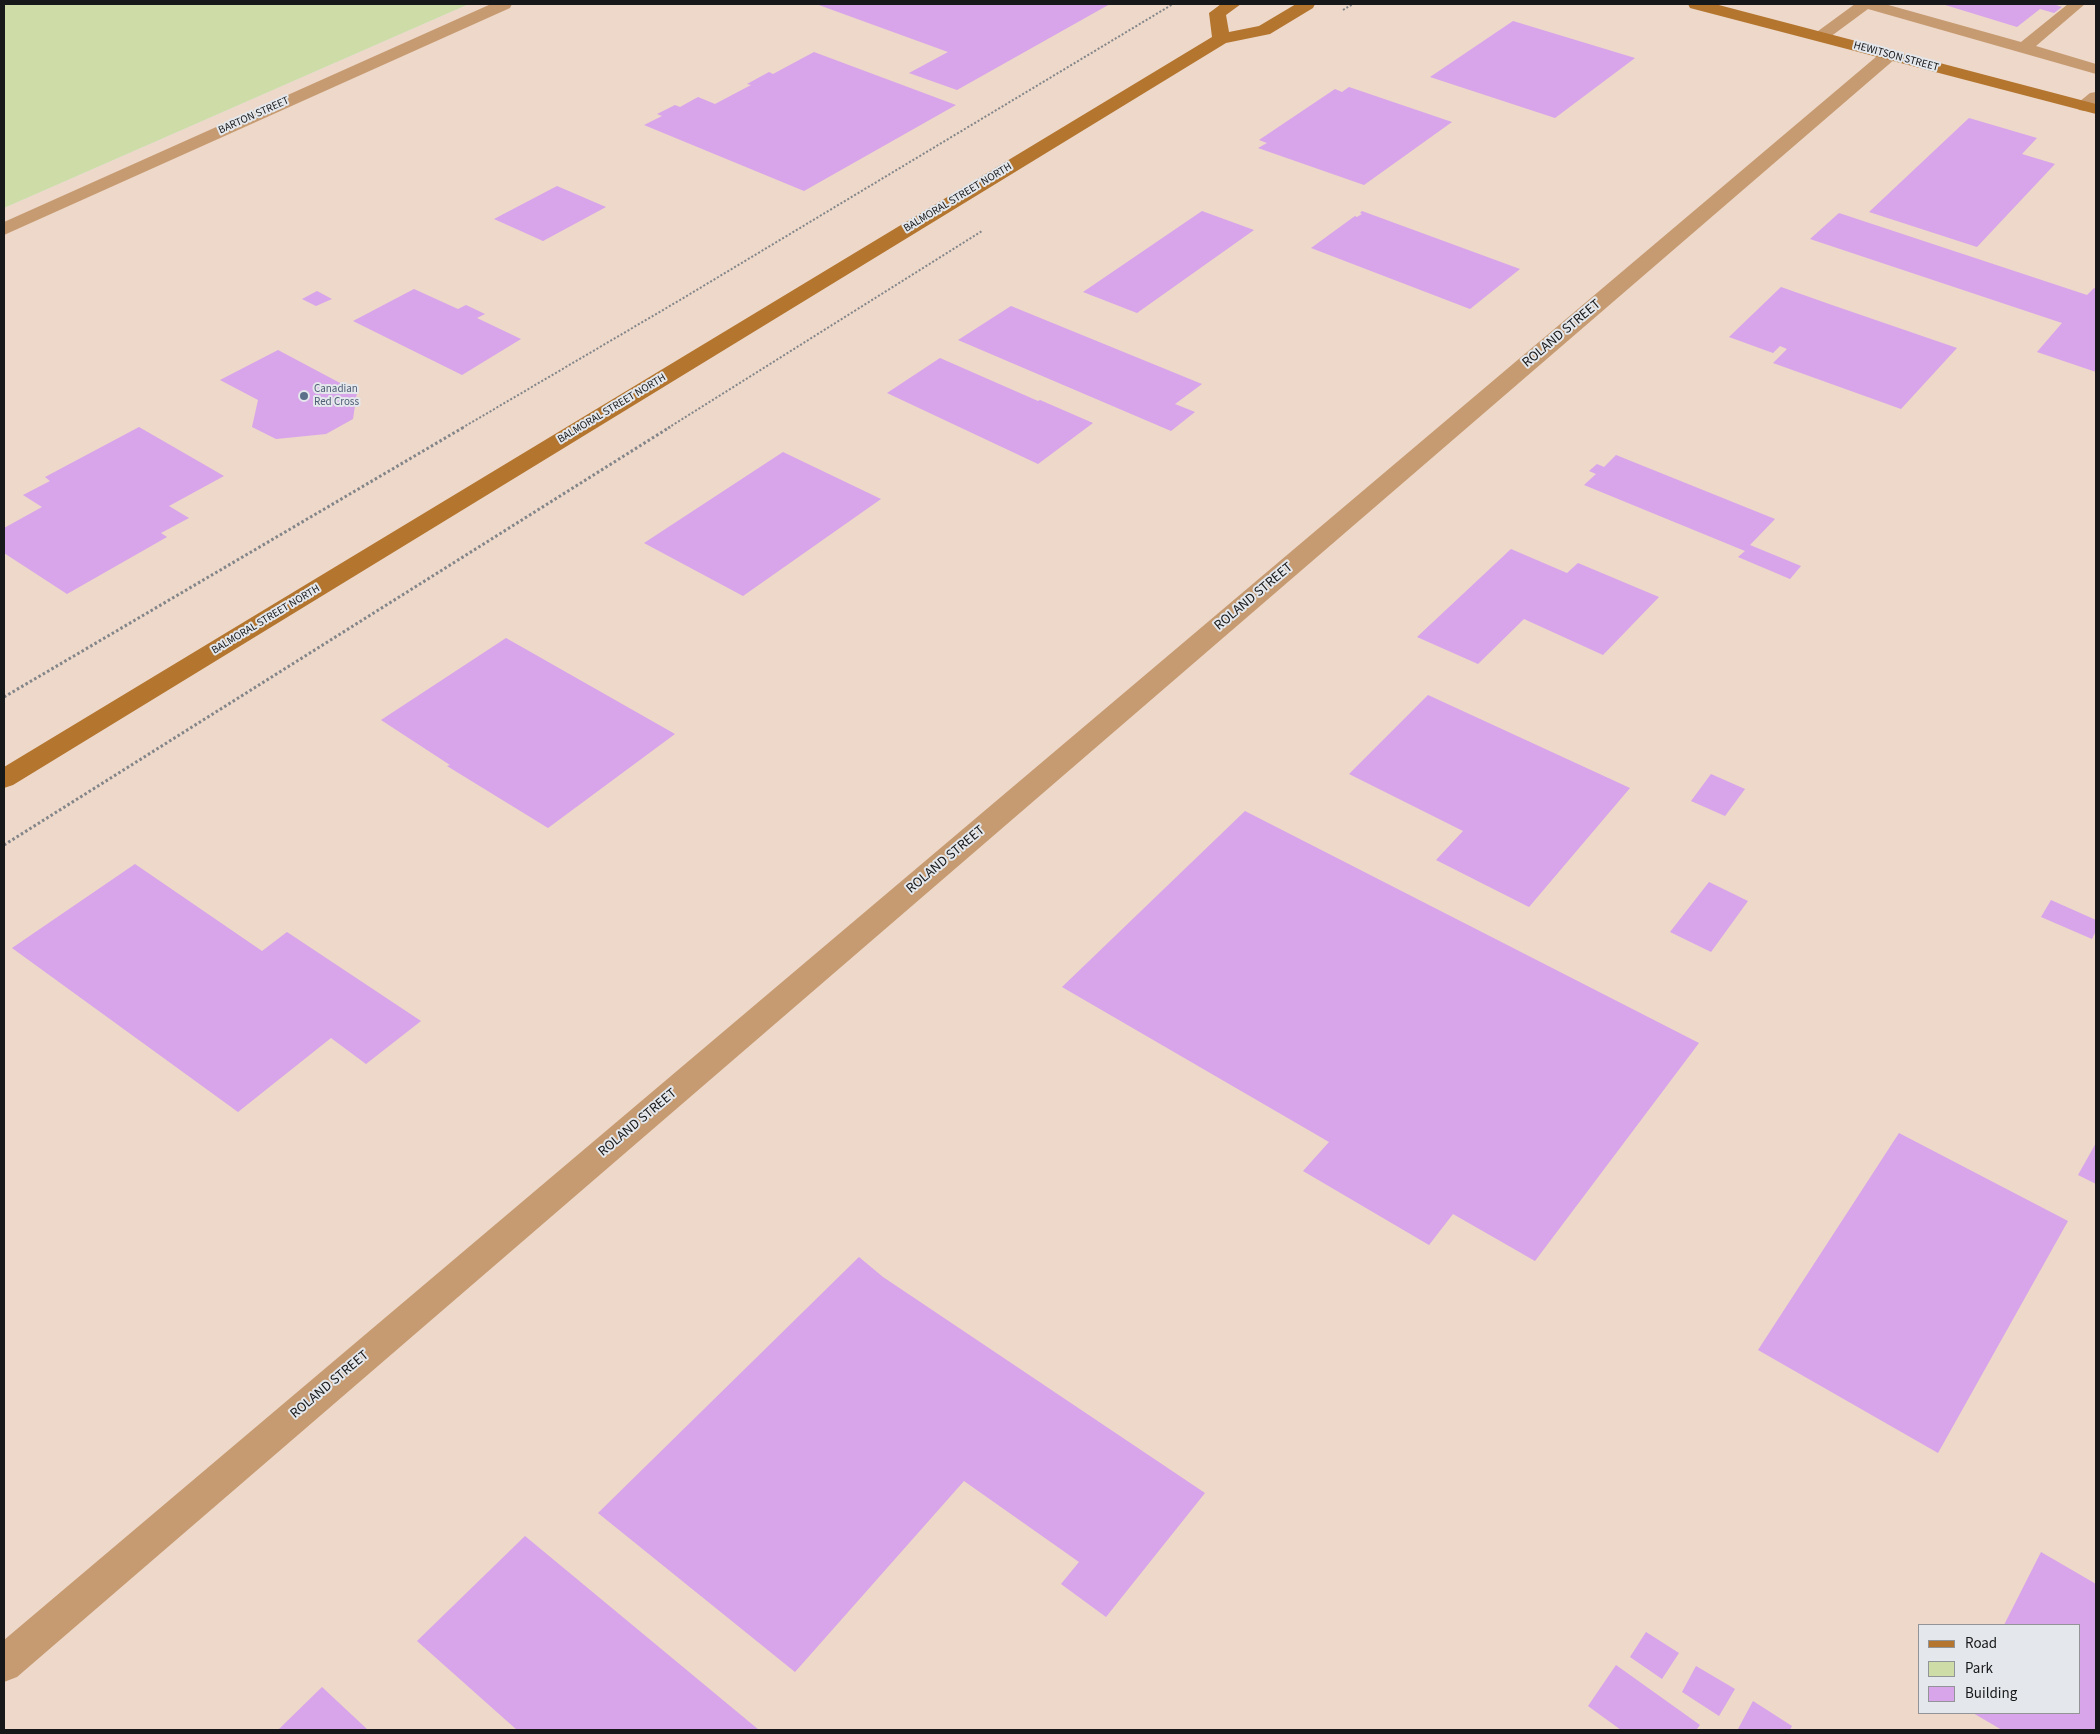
<!DOCTYPE html>
<style>
body{margin:0}
#map{position:relative;width:2100px;height:1734px;overflow:hidden;background:#e4e7eb;font-family:"Source Sans 3",sans-serif}
canvas{display:block}
.frame{position:absolute;inset:0;border:5px solid #171819;pointer-events:none}
.legend{position:absolute;left:1918px;top:1624px;width:162px;height:90px;box-sizing:border-box;background:#e4e7eb;border:1px solid #929497;margin:0;padding:6px 9px;list-style:none;font-size:15px;color:#171819}
.legend li{display:flex;align-items:center;gap:10px;height:25px}
.legend b{width:25px;border:1px solid #929497}
</style>
<div id="map">
<canvas width="2100" height="1734"></canvas>
<div class="frame"></div>
<ul class="legend">
<li><b style="height:6px;background:#b4752e"></b>Road</li>
<li><b style="height:14px;background:#cedca8"></b>Park</li>
<li><b style="height:14px;background:#d8a4ea"></b>Building</li>
</ul>
</div>
<script>
const ctx = document.querySelector('canvas').getContext('2d');
ctx.lineJoin = 'round';
function fill(path, color) {
  ctx.fillStyle = color;
  ctx.fill(path, 'evenodd');
}
function shape(rows) {
  const path = new Path2D();
  for (const r of rows) {
    path.moveTo(r[0], r[1]);
    for (let i = 2; i < r.length; i += 2) path.lineTo(r[i], r[i + 1]);
  }
  return path;
}
function strokePath(path, color, width, dash) {
  ctx.strokeStyle = color;
  ctx.lineWidth = width;
  ctx.lineCap = dash ? 'butt' : 'round';
  ctx.setLineDash(dash || []);
  ctx.stroke(path);
}
function drawText(font, color, halo, rows, align = 'center') {
  ctx.font = font + ' "Source Sans 3",sans-serif';
  ctx.lineWidth = 4;
  ctx.setLineDash([]);
  ctx.textBaseline = 'middle';
  ctx.strokeStyle = halo;
  ctx.fillStyle = color;
  for (const [text, x, y, turn = 0] of rows) {
    ctx.save();
    ctx.translate(x, y);
    ctx.rotate((+turn || 0) * Math.PI / 180);
    ctx.textAlign = isNaN(turn) ? turn : align;
    if (halo) ctx.strokeText(text, 0, 0);
    ctx.fillText(text, 0, 0);
    ctx.restore();
  }
}
const commercial = shape([
 [469,4,2096,4,2096,1730,4,1730,4,208],
 [1919,1625,2079,1625,2079,1713,1919,1713]
]);
const green = shape([
 [4,4,469,4,4,208]
]);
const building = shape([
 [816,4,1110,4,957,90,909,73,948,52],
 [1942,4,2057,4,2056,5,2062,7,2054,13,2040,9,2017,27],
 [1513,21,1635,58,1555,118,1430,77],
 [814,52,956,105,804,191,644,125,662,116,657,114,675,105,680,107,698,97,715,104,751,85,747,84,769,72,773,74],
 [1349,87,1452,122,1364,185,1258,148,1267,143,1259,140,1335,89,1342,92],
 [1969,118,2037,138,2022,154,2055,164,1977,247,1869,212],
 [557,186,606,207,543,241,494,219],
 [1202,211,1254,230,1137,313,1083,292],
 [1362,211,1520,269,1470,309,1311,248,1355,216,1357,217,1362,214,1360,213],
 [1839,213,2087,295,2094,288,2096,289,2096,372,2037,352,2062,323,1810,239],
 [1781,287,1832,305,1957,348,1901,409,1773,363,1787,349,1780,346,1773,353,1729,337],
 [414,289,458,309,466,305,485,314,477,318,521,339,462,375,353,321],
 [317,291,332,299,316,306,302,299],
 [1011,306,1202,384,1175,404,1195,412,1171,431,958,340],
 [278,350,357,392,353,419,326,434,276,439,252,427,258,400,220,380],
 [940,358,1038,401,1040,400,1093,423,1038,464,887,393],
 [139,427,224,476,169,506,189,518,161,533,167,537,67,594,4,553,4,528,42,507,23,495,50,481,45,477],
 [783,452,881,499,743,596,644,543],
 [1616,455,1775,519,1750,545,1801,566,1790,579,1738,557,1745,551,1584,485,1596,474,1589,471,1597,464,1604,467],
 [1511,549,1567,573,1578,563,1659,597,1603,655,1524,619,1478,664,1417,637],
 [506,638,675,734,548,828,447,766,450,765,381,720],
 [1428,695,1630,788,1529,907,1436,860,1463,831,1349,774],
 [1711,774,1745,789,1725,816,1691,801],
 [1245,811,1699,1043,1535,1261,1453,1214,1429,1245,1303,1171,1329,1142,1062,987],
 [135,864,262,951,287,932,421,1021,366,1064,331,1038,238,1112,12,948],
 [1709,882,1748,901,1711,952,1670,932],
 [2051,900,2096,920,2096,931,2092,939,2041,917],
 [1899,1133,2068,1221,1938,1453,1758,1350],
 [2096,1143,2096,1184,2078,1175],
 [859,1257,883,1277,1205,1493,1106,1617,1061,1584,1079,1562,964,1481,795,1672,598,1513],
 [525,1536,759,1730,517,1730,417,1641],
 [2041,1552,2096,1584,2096,1730,2002,1730,1973,1713,2079,1713,2079,1625,2004,1625],
 [1646,1632,1679,1653,1662,1679,1630,1657],
 [1616,1665,1700,1725,1696,1730,1621,1730,1588,1706],
 [1696,1666,1735,1689,1719,1716,1682,1692],
 [322,1687,368,1730,278,1730],
 [1753,1701,1792,1726,1790,1730,1738,1729]
]);
const pathFar1 = shape([
 [1343,10,1353,4],
 [462,428,680,300,1173,4],
 [668,428,982,231]
]);
const path = shape([
 [4,697,464,427],
 [4,845,670,427]
]);
const lane = shape([
 [1855,4,1885,4,2021,42,2068,4,2085,4,2036,46,2096,64,2096,74,1868,9,1826,40,1814,40,1812,37,1814,34,1855,4],
 [2096,92,2096,105,2085,111,2079,110,2076,106,2079,102,2090,93,2096,92]
]);
const street = shape([
 [491,4,512,4,510,8,4,235,4,222,491,4],
 [1889,50,1895,51,1898,55,1895,59,17,1677,4,1682,4,1640,1883,51,1889,50]
]);
const secondary = shape([
 [1221,4,1241,4,1226,15,1229,32,1259,26,1296,4,1315,4,1313,8,1270,34,1226,43,13,785,4,788,4,767,1212,37,1209,13,1221,4],
 [1688,4,1715,4,2096,104,2096,114,1690,8,1688,4]
]);
const markers = [
 [304,396,5,"#5c6f8a"]
];
const farStreetnames = [
 ["HEWITSON STREET",1896,57,15],
 ["BARTON STREET",254,116,-24],
 ["BALMORAL STREET NORTH",958,198,-31],
 ["BALMORAL STREET NORTH",612,409,-31],
 ["BALMORAL STREET NORTH",266,620,-31]
];
const farServicenames = [
 ["Canadian",314,390],
 ["Red Cross",314,403]
];
const streetNames = [
 ["ROLAND STREET",1562,334,-40],
 ["ROLAND STREET",1254,597,-40],
 ["ROLAND STREET",946,860,-40],
 ["ROLAND STREET",638,1123,-40],
 ["ROLAND STREET",330,1385,-40]
];
fill(commercial, '#edd8ca');
fill(green, '#cedca8');
fill(building, '#d8a4ea');
strokePath(pathFar1, '#838588', 2, [2, 2]);
strokePath(path, '#838588', 3, [2.5, 2.5]);
fill(lane, '#c79b71');
fill(street, '#c79b71');
fill(secondary, '#b4752e');
for (const [x, y, r, color] of markers) {
  const dot = new Path2D();
  dot.arc(x, y, r, 0, 2 * Math.PI);
  ctx.fillStyle = color;
  ctx.fill(dot);
  strokePath(dot, '#e4e7eb', 2);
}
drawText('11px', '#171819', '#e4e7eb', farStreetnames);
drawText('11px', '#4e5e75', '#e4e7eb', farServicenames, 'left');
drawText('14px', '#171819', '#e4e7eb', streetNames);
</script>
